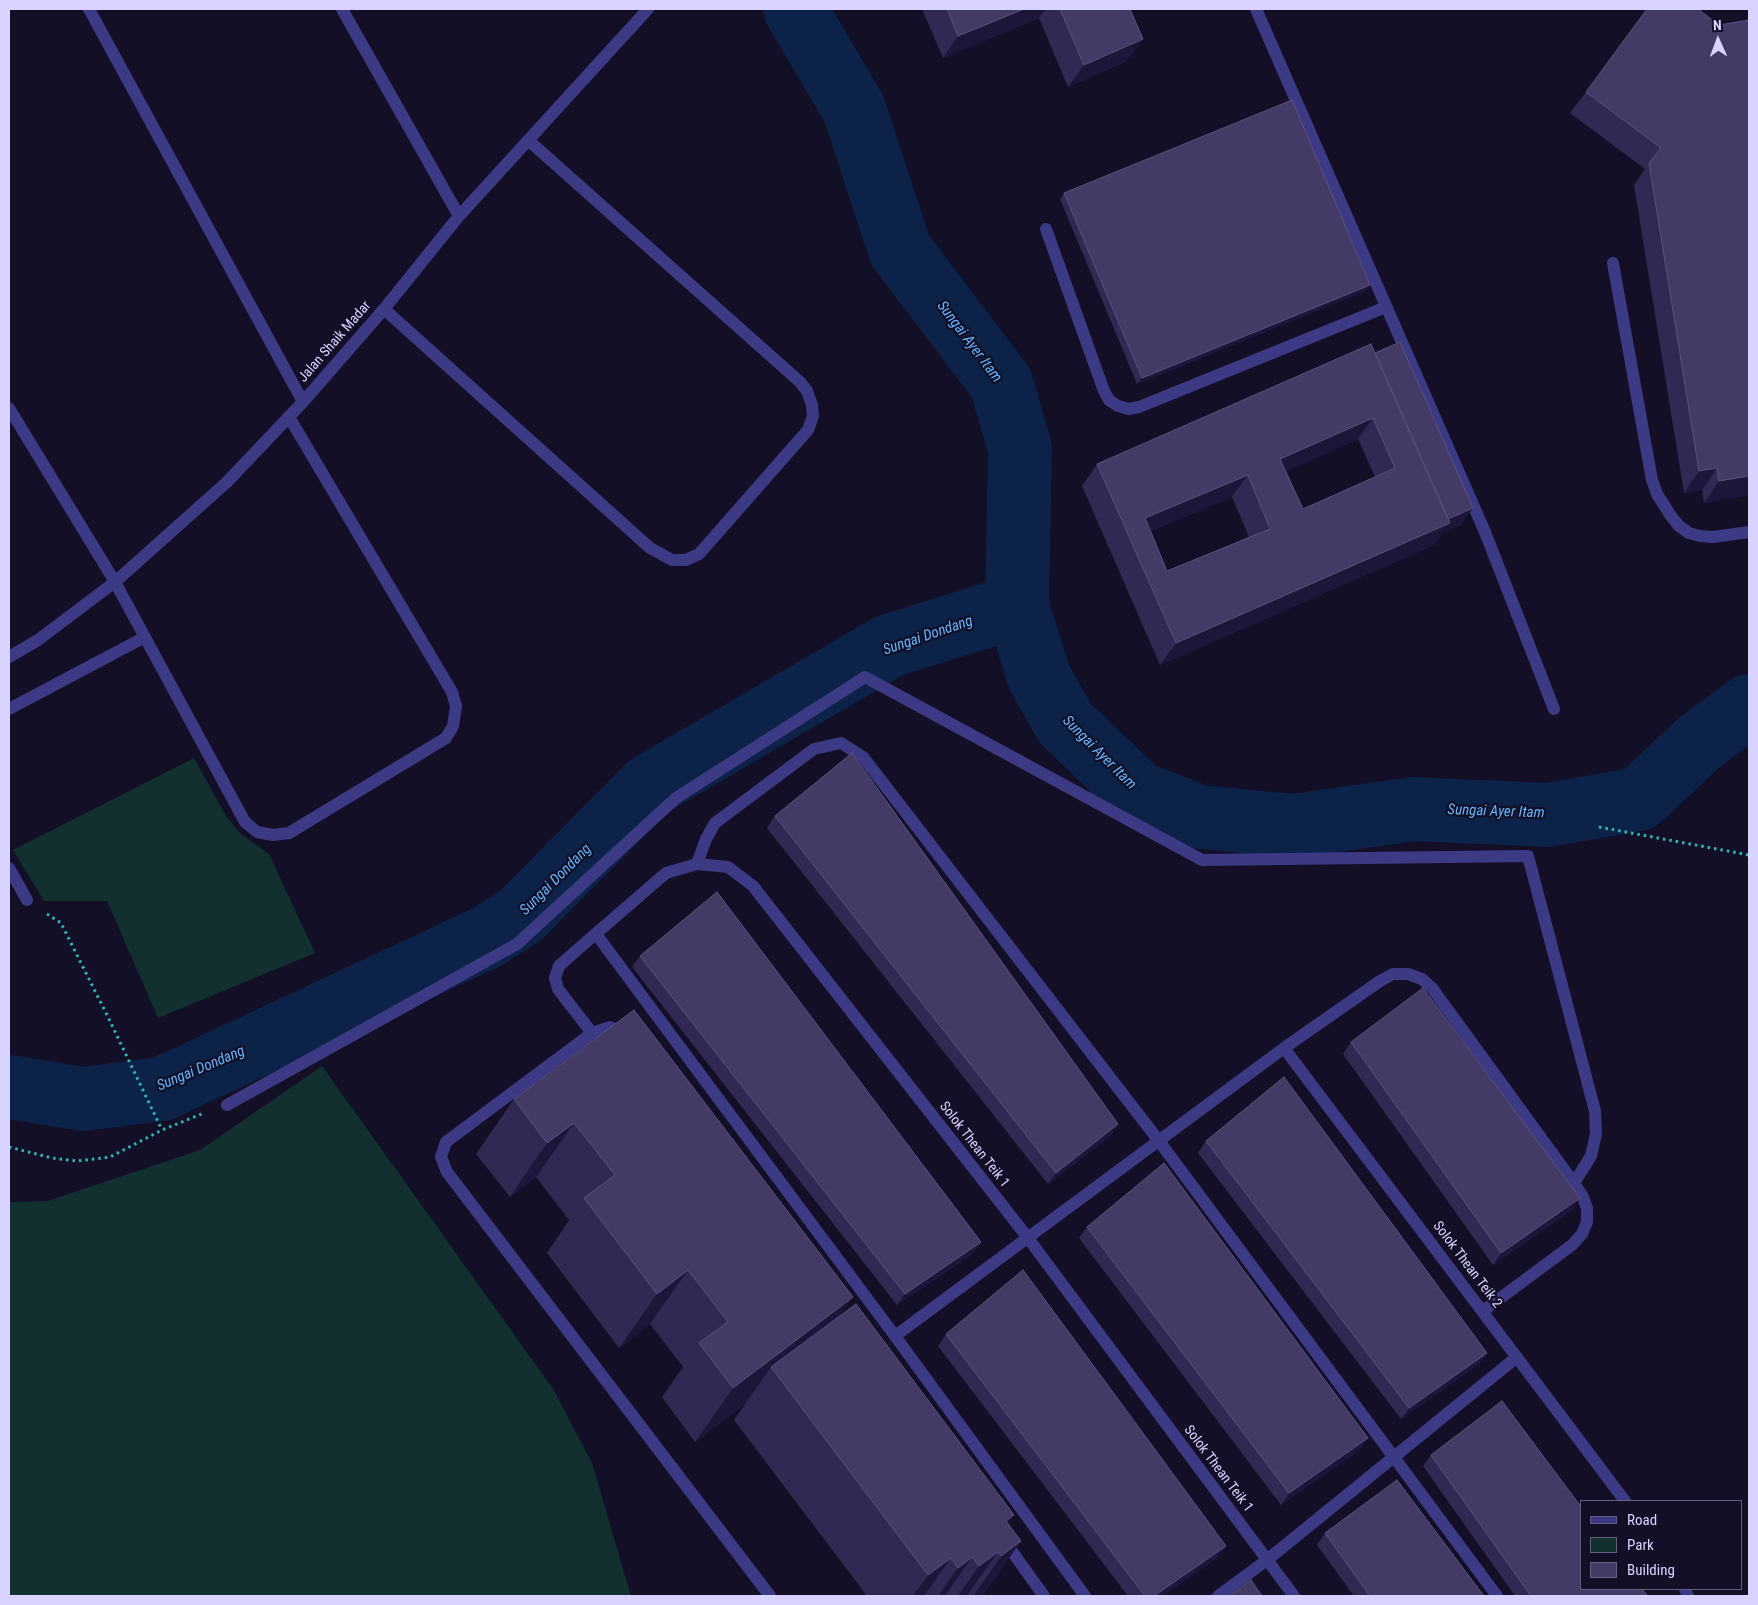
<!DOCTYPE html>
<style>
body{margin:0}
#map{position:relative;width:1758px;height:1605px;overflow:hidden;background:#130f26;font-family:"Roboto Condensed",sans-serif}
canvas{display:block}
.frame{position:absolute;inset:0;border:10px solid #d9d4ff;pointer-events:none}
.legend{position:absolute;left:1580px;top:1500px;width:162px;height:90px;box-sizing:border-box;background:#130f26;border:1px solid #625e7d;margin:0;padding:6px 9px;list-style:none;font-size:15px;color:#d9d4ff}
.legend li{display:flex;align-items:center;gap:10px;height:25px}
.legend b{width:25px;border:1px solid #625e7d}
.north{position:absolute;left:1693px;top:15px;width:50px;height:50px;-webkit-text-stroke:4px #130f26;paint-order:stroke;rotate:358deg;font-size:14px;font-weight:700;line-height:20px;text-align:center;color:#d9d4ff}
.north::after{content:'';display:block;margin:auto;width:18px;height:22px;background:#d9d4ff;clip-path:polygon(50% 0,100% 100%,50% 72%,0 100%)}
</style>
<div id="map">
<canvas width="1758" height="1605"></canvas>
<div class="frame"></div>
<ul class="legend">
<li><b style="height:6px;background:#3d3a85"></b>Road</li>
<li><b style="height:14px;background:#12302f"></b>Park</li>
<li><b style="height:14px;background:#433a66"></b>Building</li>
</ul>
<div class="north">N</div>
</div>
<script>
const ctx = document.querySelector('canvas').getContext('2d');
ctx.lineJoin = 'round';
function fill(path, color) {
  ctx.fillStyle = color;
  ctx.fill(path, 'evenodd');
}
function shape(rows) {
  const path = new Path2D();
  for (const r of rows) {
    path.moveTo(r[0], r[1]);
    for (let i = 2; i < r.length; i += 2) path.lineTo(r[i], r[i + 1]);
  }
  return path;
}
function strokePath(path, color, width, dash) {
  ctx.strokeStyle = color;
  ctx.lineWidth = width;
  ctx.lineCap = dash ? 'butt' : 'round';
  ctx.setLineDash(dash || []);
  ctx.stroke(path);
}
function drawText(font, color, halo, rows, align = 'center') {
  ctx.font = font + ' "Roboto Condensed",sans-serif';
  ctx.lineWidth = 4.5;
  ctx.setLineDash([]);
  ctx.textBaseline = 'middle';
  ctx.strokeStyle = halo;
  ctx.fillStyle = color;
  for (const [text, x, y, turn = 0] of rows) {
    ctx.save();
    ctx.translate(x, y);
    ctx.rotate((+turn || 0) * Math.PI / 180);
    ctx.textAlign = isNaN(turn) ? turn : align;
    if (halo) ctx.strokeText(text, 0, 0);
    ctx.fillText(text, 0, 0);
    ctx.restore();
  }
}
const green = shape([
 [194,758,226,816,241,834,269,854,315,953,158,1018,107,901,44,901,13,850],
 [322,1066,553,1389,592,1463,631,1596,9,1596,9,1202,48,1201,200,1150]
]);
const river = shape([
 [795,9,854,109,900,250,1001,383,1020,448,1017,606,1039,677,1065,723,1138,793,1200,817,1294,826,1414,809,1547,815,1639,799,1701,741,1749,706],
 [9,1087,83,1099,162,1089,487,937,521,915,649,786,889,646,1017,606]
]);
const path = shape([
 [1599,827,1749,855],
 [47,914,61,923,108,1017,162,1130],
 [9,1147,52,1158,77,1161,110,1157,162,1130,204,1113]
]);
const service = shape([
 [1256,9,1485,532,1554,709],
 [1046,229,1104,391,1109,400,1118,406,1129,409,1139,407,1386,307],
 [1613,263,1652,480,1657,494,1671,516,1679,526,1689,533,1700,536,1713,537,1749,532],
 [9,709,145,637],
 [697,864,706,839,715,823,814,749,841,743,863,757,1159,1141,1497,1596],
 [596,934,895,1336,1085,1596],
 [577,950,559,966,555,978,558,989,592,1033],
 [625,1033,610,1027,592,1033,446,1142,441,1157,447,1172,770,1596],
 [227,1105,517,944,676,798,865,677,1202,860,1528,856,1595,1111,1596,1134,1591,1156,1574,1183],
 [895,1336,1284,1048,1380,981,1393,974,1408,974,1422,979,1432,988,1574,1183,1582,1195,1587,1208,1587,1222,1582,1234,1572,1245,1483,1311],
 [1003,1539,1044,1596],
 [1218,1596,1267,1560,1517,1357]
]);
const minor = shape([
 [89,9,303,402],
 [342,9,459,216],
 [384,309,650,548,672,560,686,560,699,554,808,430,813,416,812,405,807,391,800,382,528,140],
 [9,408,115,582,245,822,257,832,273,835,289,833,446,738,453,726,456,706,452,692,289,417],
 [9,657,38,640,115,582,227,482,303,402,384,309,459,216,648,9],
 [9,868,27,900],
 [577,950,666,873,697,864,728,867,753,886,1028,1238,1294,1596],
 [1284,1048,1625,1501],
 [1685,1589,1688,1596]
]);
const wall = shape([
 [922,9,1130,9,1127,61,1068,87,1039,18,943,58],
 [1749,20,1749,495,1704,503,1702,490,1684,493,1634,185,1645,169,1570,113,1586,92,1719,25],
 [1064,193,1370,285,1365,291,1137,384,1060,199],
 [1375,353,1461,525,1443,532,1434,545,1160,665,1082,486,1097,464],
 [1358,439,1375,477,1303,509,1286,471],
 [1232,497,1249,537,1167,571,1151,531],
 [775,816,1118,1124,1110,1136,1048,1184,767,828],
 [640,956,981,1242,973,1254,897,1305,632,967],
 [634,1010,840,1316,1008,1524,1021,1541,984,1594,981,1596,867,1596,734,1420,745,1404,695,1442,662,1397,683,1367,650,1324,619,1348,547,1253,569,1220,536,1177,510,1197,476,1154,514,1099],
 [1351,1042,1572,1210,1493,1265,1343,1054],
 [1206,1141,1487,1353,1479,1364,1401,1419,1198,1153],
 [1087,1227,1360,1450,1281,1505,1079,1238],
 [946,1334,1226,1546,1218,1557,1163,1596,1128,1596,938,1346],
 [1431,1455,1648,1596,1515,1596,1423,1466],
 [1325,1533,1484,1596,1354,1596,1317,1545]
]);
const shadedWall = shape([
 [1024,9,1046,9,1039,18,943,58,958,36],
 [1143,39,1127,61,1068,87,1084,65],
 [1370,285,1365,291,1137,384,1142,378],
 [1373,418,1358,439,1265,481,1280,459],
 [1717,468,1702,490,1684,493,1699,471],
 [1248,475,1232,497,1130,540,1145,518],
 [1749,476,1749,495,1704,503,1719,481],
 [1473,508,1461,525,1443,532,1434,545,1160,665,1176,643,1443,521],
 [574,1123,536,1177,510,1197,547,1143],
 [1118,1124,1110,1136,1048,1184,1056,1173],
 [1580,1198,1572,1210,1493,1265,1501,1253],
 [981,1242,973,1254,897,1305,905,1294],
 [688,1270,650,1324,619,1348,657,1294],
 [853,1297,815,1351,771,1367,745,1404,695,1442,733,1388],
 [1487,1353,1479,1364,1401,1419,1409,1408],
 [1368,1438,1360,1450,1281,1505,1289,1493],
 [1014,1515,979,1565,1006,1521],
 [1021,1541,984,1594,981,1596,973,1596,1001,1556],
 [1226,1546,1218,1557,1163,1596,1154,1596],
 [998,1552,967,1596,958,1596,979,1566],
 [972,1557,945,1596,938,1596,958,1568],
 [951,1558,924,1596,913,1596,928,1575]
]);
const building = shape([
 [947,9,1024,9,958,36,947,9],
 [1060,9,1130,9,1143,39,1084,65,1060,9],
 [1647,9,1698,9,1719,25,1749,20,1749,476,1719,481,1717,468,1699,471,1649,163,1661,148,1586,92,1647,9],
 [1292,100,1370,285,1142,378,1064,193,1292,100],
 [1400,342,1473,508,1448,519,1375,353,1400,342],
 [1371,344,1450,523,1176,643,1097,464,1371,344],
 [1373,418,1395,468,1303,509,1280,459,1373,418],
 [1248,475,1270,529,1167,571,1145,518,1248,475],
 [852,753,1118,1124,1056,1173,775,816,852,753],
 [717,892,981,1242,905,1294,640,956,717,892],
 [1423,988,1580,1198,1501,1253,1351,1042,1423,988],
 [634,1010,853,1297,733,1388,699,1343,728,1322,688,1270,657,1294,584,1198,615,1175,574,1123,547,1143,514,1099,634,1010],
 [1284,1077,1487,1353,1409,1408,1206,1141,1284,1077],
 [1164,1163,1368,1438,1289,1493,1087,1227,1164,1163],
 [1023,1270,1226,1546,1154,1596,1145,1596,946,1334,1023,1270],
 [856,1304,1014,1515,1006,1521,1021,1541,1001,1556,998,1552,979,1566,972,1557,958,1568,951,1558,928,1575,771,1367,856,1304],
 [1502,1401,1582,1508,1582,1589,1642,1589,1648,1596,1531,1596,1431,1455,1502,1401],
 [1397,1480,1484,1596,1370,1596,1325,1533,1397,1480],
 [1251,1580,1262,1596,1229,1596,1251,1580]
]);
const streetNames = [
 ["Jalan Shaik Madar",335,342,-49],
 ["Solok Thean Teik 1",974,1145,52],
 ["Solok Thean Teik 2",1467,1265,53],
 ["Solok Thean Teik 1",1218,1469,53]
];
const waterNames = [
 ["Sungai Ayer Itam",969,342,53],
 ["Sungai Dondang",928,636,-19],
 ["Sungai Ayer Itam",1099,753,45],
 ["Sungai Ayer Itam",1496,812,2],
 ["Sungai Dondang",556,880,-45],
 ["Sungai Dondang",201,1069,-23]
];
fill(green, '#12302f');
strokePath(river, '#0c2248', 64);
strokePath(path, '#2fb8b0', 3, [2.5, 4]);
strokePath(service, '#3d3a85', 12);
strokePath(minor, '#3d3a85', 12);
fill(wall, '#312854');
fill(shadedWall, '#1d163a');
fill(building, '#433a66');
strokePath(building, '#5a527e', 1);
drawText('14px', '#d9d4ff', '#130f26', streetNames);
drawText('italic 15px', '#62b6ff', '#130f26', waterNames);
</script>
